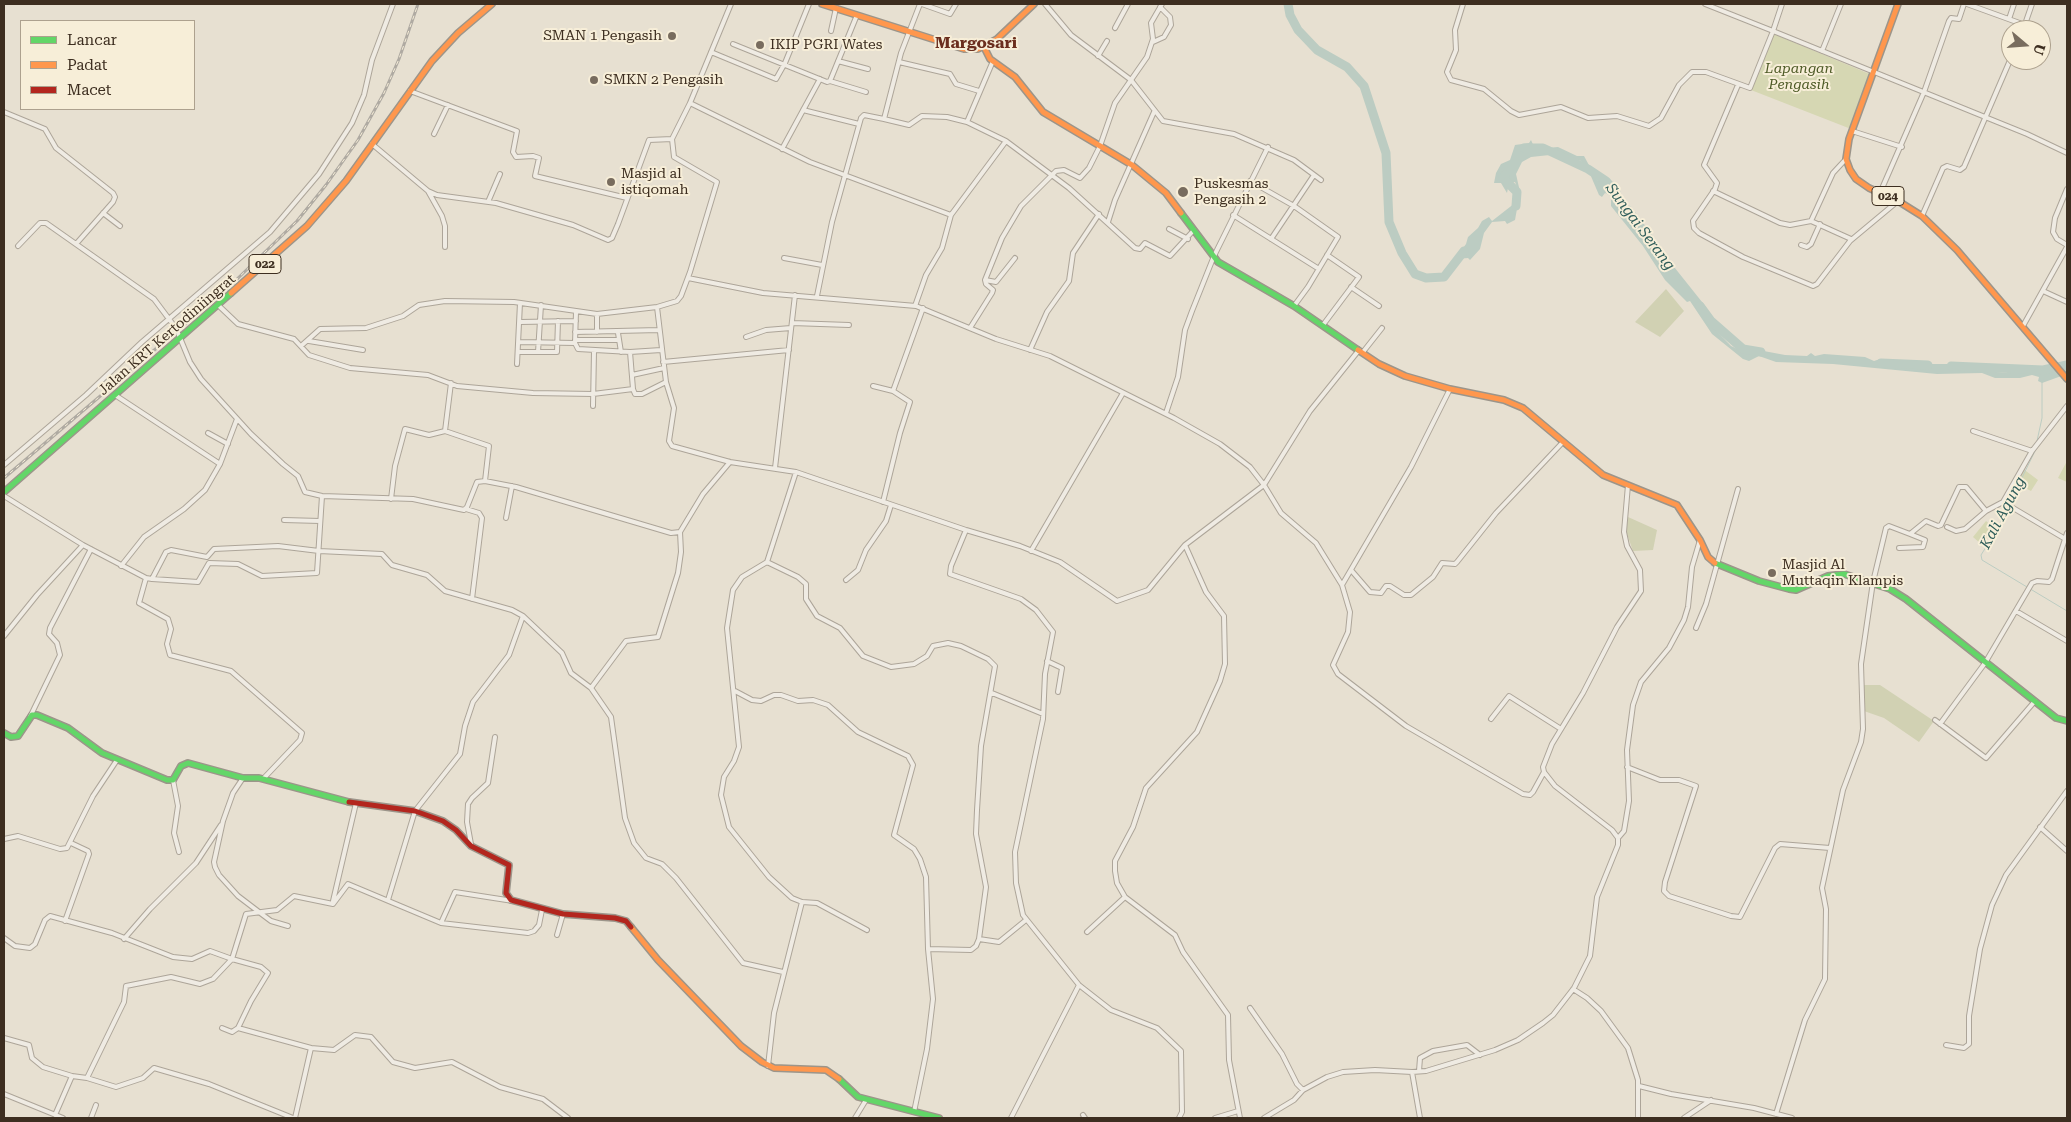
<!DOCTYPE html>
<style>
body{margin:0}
#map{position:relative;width:2071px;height:1122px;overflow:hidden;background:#e7e0d1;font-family:"Roboto Serif",serif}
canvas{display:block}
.frame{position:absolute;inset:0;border:5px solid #3d2e20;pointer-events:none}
.legend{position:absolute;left:20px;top:20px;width:175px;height:90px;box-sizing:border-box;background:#f7eed8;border:1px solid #ada18e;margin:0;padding:6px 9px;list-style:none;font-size:15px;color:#3d2e20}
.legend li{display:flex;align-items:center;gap:10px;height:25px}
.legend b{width:25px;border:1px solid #ada18e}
.north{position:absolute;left:2001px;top:20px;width:50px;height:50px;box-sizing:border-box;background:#f7eed8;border:1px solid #ada18e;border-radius:50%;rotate:108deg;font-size:14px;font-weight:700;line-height:20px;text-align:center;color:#3d2e20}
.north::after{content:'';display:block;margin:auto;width:18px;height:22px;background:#786c5e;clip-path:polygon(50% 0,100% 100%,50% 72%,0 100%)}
</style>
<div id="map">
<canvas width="2071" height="1122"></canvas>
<div class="frame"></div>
<ul class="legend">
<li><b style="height:6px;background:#63d668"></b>Lancar</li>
<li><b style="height:6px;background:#ff974d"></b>Padat</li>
<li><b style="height:6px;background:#b3261e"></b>Macet</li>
</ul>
<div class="north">U</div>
</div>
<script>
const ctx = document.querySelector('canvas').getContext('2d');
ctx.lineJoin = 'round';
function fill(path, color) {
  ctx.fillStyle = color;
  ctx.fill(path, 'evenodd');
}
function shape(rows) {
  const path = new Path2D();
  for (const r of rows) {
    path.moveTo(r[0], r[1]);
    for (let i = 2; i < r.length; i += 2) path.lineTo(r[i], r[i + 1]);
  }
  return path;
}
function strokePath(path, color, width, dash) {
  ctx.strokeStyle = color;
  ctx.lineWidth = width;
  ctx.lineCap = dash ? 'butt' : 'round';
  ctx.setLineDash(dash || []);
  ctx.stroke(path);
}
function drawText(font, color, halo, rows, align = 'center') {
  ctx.font = font + ' "Roboto Serif",serif';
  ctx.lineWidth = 4;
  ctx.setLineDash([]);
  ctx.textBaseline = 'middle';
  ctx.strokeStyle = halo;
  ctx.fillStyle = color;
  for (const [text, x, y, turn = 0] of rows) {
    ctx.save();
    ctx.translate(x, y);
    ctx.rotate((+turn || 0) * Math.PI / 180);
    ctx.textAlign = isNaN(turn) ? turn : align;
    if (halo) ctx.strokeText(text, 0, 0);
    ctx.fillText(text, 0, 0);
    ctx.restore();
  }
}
const green = shape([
 [1774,34,1872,75,1851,129,1751,90],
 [2067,461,2067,482,2058,478],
 [2022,468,2038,480,2031,491,2014,482],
 [1986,521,1995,529,1981,544,1973,537]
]);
const cemetery = shape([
 [1666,289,1684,311,1660,337,1635,322],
 [1628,517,1657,530,1653,550,1633,551,1626,531],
 [1863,685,1880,685,1934,721,1919,742,1884,718,1864,711]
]);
const water = shape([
 [1531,140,1535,149,1558,147,1577,156,1584,156,1597,180,1612,186,1634,214,1635,224,1655,243,1706,307,1709,323,1731,346,1742,351,1753,349,1785,355,1807,356,1811,353,1815,356,1824,354,1865,357,1874,361,1880,359,1894,364,1911,366,1918,364,1954,364,1977,370,2007,373,2017,370,2030,372,2043,369,2067,370,2067,374,2042,383,2038,381,2039,377,2032,375,2020,378,1995,378,1982,373,1937,374,1833,364,1776,362,1759,356,1749,361,1743,359,1712,334,1690,301,1687,302,1665,280,1643,246,1611,206,1611,196,1605,193,1602,197,1599,195,1587,167,1581,161,1559,154,1531,157,1522,162,1516,174,1520,192,1515,220,1507,224,1505,221,1492,222,1484,233,1480,249,1470,260,1468,258,1455,259,1466,244,1468,237,1478,228,1482,221,1489,217,1492,221,1515,203,1518,190,1515,182,1509,183,1507,193,1501,183,1494,183,1496,173,1501,164,1510,160,1515,145,1529,143]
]);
const stream = shape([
 [2037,441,2042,418,2042,382],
 [2036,449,1996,531,1981,555,1982,560,2067,611]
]);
const river = shape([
 [1288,4,1290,15,1298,30,1317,50,1347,67,1364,86,1386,153,1389,222,1402,253,1415,274,1426,278,1444,277,1464,251],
 [1524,148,1543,148,1588,169,1606,181,1616,193],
 [1505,175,1503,178,1517,192,1516,206],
 [1628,210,1656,248],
 [1700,306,1711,321,1743,349,1761,352],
 [1881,363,1928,365],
 [1951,366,2043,370,2067,365]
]);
const streetTunnel = shape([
 [172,323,178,333]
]);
const street = shape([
 [731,4,690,103,810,162,951,215],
 [922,4,950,14,956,4],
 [1045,4,1071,35,1131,80,1163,121,1234,134,1294,160,1321,180],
 [1463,4,1455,30,1456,50,1447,72,1451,80,1484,89,1511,111,1519,115,1561,107,1588,118,1617,116,1649,126,1661,118,1679,85,1692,72,1706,72,1750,88,1773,31,1705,4],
 [1782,4,1773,31,2027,134,2067,153],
 [1967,4,2025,25],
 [2009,19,2014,4],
 [1115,28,1128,4],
 [2023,30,2032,4],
 [831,31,836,8],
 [1153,42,1164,37,1171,25,1170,17,1160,7],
 [733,44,827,82,830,81,857,15],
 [1822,51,1841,4],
 [711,52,776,79,785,63,809,4],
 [1098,56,1107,41],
 [838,61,868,69],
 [899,62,950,74,956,84,979,91],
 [830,81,866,92],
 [1738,85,1704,165,1717,183,1715,189,1693,221,1694,228,1699,233,1743,257,1813,286,1817,284,1850,241,1898,201],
 [410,91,517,131,513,152,516,157,533,156,539,158,535,176,627,198],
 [803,110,859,124],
 [4,112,45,129,56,148,113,193,115,197,113,202,76,244],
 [884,119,909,125,922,116,947,117,967,122,1006,141,1069,188,1135,248,1140,249,1145,243,1170,256,1194,230],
 [967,122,993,61],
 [1852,131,1902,147],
 [434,134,448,105],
 [372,144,428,191,437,195,496,203,573,225,608,240,612,238,618,224,649,140,672,139],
 [782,149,820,79],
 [1250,181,1294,206,1338,237,1308,287,1294,306],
 [2067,189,2055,218,2053,232,2057,239,2067,245],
 [428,191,442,216,445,226,445,247],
 [1713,191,1780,223,1790,225,1811,221,1851,239],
 [1880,193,1924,92,1949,21,1951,18,1959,19,1964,4],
 [488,202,500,174],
 [103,213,120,226],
 [1233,215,1319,269],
 [1922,216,1943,168,1947,166,1960,170,1964,167,2011,58],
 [1811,221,1833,173,1846,159],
 [1108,222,1115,200,1154,112],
 [1169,229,1188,239],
 [1271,239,1314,175],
 [1801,245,1807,247,1811,244,1820,224],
 [18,246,40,223,46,223,154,299,172,323],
 [784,258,822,265],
 [688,278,763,293,916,306,996,339,1050,356,1174,418,1220,444,1250,467,1264,485,1281,513,1316,543,1342,585,1411,467,1450,389],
 [985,280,996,282,1015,258],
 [1351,287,1379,306],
 [2043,291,2067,302],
 [817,296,832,222,861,118,864,115,884,119,901,53,920,4],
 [218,305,238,324,294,339,309,355,350,368,428,375,457,386,533,393,593,394,633,389],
 [915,306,926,275,942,248,951,215,1006,141],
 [657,307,666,382,674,408,669,441,672,446,730,462,796,472,966,530,1020,546,1060,562,1117,601,1148,590,1185,545,1264,485,1310,411,1359,350],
 [576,312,575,343,578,349,630,352,661,350],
 [520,322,576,321],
 [792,323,849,325],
 [1323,325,1359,277,1327,255],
 [2023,326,2067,247],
 [970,328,992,293,993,290,986,284,985,280,1002,238,1021,206,1056,171,1064,170,1080,178,1089,168,1100,146,1115,103,1147,57,1153,39,1151,23,1162,4],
 [575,332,659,330],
 [597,332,597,314],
 [178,333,190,362,201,379,251,434,283,464,298,476,305,492,322,496,413,499,464,510,467,507,477,482,485,481,516,487,671,533,680,532],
 [618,333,621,352],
 [746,337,766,330,791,328],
 [575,340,619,340],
 [309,341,363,350],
 [519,342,575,343],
 [301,346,320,329,366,328,403,316,419,305,445,301,514,302,597,314,657,307,677,301,681,296,690,272,717,182,674,157,672,139,690,103],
 [1030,350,1047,312,1069,281,1073,253,1099,214],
 [518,352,557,352,558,321],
 [538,352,541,305],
 [630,352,633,389,635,394,642,394,666,382],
 [1363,352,1382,328],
 [663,362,789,350],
 [517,364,520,303],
 [632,375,664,368],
 [873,386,893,391,910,402,900,433,883,502],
 [893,391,923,308],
 [115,395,220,464],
 [593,406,594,351],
 [1166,413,1178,377,1185,330,1192,311,1214,256,1268,147],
 [445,431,489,446,485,481],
 [1973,431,2032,451],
 [208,433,228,444],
 [4,465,86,395,142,342,270,232,319,174,352,123,364,95,372,60,393,4],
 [775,468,795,295],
 [4,496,83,545,146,578,152,579,166,552,171,550,207,557,214,549,278,546,319,551,382,554,392,565,427,575,445,591,512,610,523,616,562,653,571,673,591,688,611,717,625,818,634,843,646,858,662,864,676,878,743,963,783,972],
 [391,499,395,466,405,429,429,435,445,431,451,383],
 [2003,502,2067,540],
 [466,509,479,513,482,518,472,599],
 [506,518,512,486],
 [284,520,320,521],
 [1947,527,1956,531,1965,529,1986,511,2003,502,2032,451,2067,406],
 [966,530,951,566,950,574,1021,599,1036,610,1053,632,1045,674,1043,719,1015,852,1016,883,1023,915,1079,985,1111,1010,1157,1028,1181,1051,1182,1112,1179,1118],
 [1185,545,1206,592,1224,616,1225,664,1220,681,1197,732,1146,788,1133,827,1115,861,1115,871,1117,883,1125,897,1175,935,1183,952,1228,1015,1229,1060,1240,1118],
 [1899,548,1923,547,1925,540,1910,534,1926,521,1938,526,1941,525,1959,487,1966,487,1986,511],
 [1031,551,1123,393],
 [767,562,798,577,806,584,806,599,817,616,840,628,863,656,891,667,914,664,927,656,933,646,948,643,961,646,988,659,995,666,981,746,977,810,976,834,986,887,979,939,976,946,971,950,928,949],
 [121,566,144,537,184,509,205,490,220,464,237,419],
 [1351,570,1370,592,1381,593,1386,586,1390,586,1404,595,1411,595,1433,577,1442,563,1455,564,1457,562,1496,513,1563,442],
 [146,578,139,603,168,619,171,629,167,644,170,655,231,671,302,733,300,740,263,779],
 [152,579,198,582,209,563,238,564,262,576,317,573,322,496],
 [846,580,858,570,866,550,886,521,891,505],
 [1342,585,1350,612,1348,632,1333,665,1338,674,1406,726,1523,794,1530,795,1533,792,1544,772],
 [2016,611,2067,641],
 [1696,628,1706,604,1738,489],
 [4,636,37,595,83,545],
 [1047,661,1062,668,1058,692],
 [591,688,626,641,658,637,678,573,681,552,680,532,703,494,730,462],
 [735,691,752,700,761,701,774,695,781,695,798,701,813,700,828,705,858,732,908,756,913,765,894,835,914,849,920,859,926,877,928,949,933,999,927,1049,914,1112],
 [992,693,1043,714],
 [30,717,60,655,57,643,49,634,50,628,91,549],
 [1491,719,1509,696,1561,729],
 [1935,720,1986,758,2035,701],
 [1940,724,1985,663,2032,583,2037,581,2049,582,2052,579,2067,533],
 [1627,767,1660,780,1679,780,1696,786,1665,882,1664,891,1669,896,1731,916,1740,917,1775,848,1780,844,1830,848],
 [243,778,233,793,223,821,214,862,215,867,219,875,238,896,259,912,271,921,288,926],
 [173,780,178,806,174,833,179,852],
 [2040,827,2067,851],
 [1618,838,1624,831,1629,801,1627,750,1633,705,1641,682,1669,648,1684,620,1688,607,1692,567,1700,540],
 [4,839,18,836,60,849,67,848,93,796,117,760],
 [471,844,467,822,468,804,472,798,488,783,495,737],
 [388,900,415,811,460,754,465,726,473,702,509,655,523,616],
 [333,901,356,803],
 [802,902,817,903,867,930],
 [65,921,89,854,88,851,71,843],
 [441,923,455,892,513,901],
 [1087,932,1125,897],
 [557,935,563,914],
 [4,938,15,946,30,948,35,944,45,920,50,916,112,933,173,957,192,959,210,951,232,959,246,914,277,910,294,896,333,904,348,884,441,923,528,933,534,931,539,925,542,910],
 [124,939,150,909,196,863,221,825],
 [979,939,999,942,1026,920],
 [1573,989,1587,998,1601,1011,1628,1048,1638,1080,1638,1118],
 [1250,1008,1282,1054,1297,1084,1303,1090,1327,1077,1343,1072,1375,1070,1412,1072,1426,1071,1495,1050,1518,1040,1543,1023,1553,1015,1574,988,1590,956,1597,897,1618,845,1618,838,1612,830,1555,786,1544,772,1543,767,1552,744,1583,693,1617,627,1641,591,1640,570,1627,546,1624,532,1628,485],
 [238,1028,311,1048,295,1118],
 [4,1038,29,1045,32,1058,43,1067,72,1076,55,1115],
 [1946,1045,1964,1048,1969,1044,1969,1016,1980,949,1992,905,2006,875,2067,791],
 [311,1048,334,1050,355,1035,371,1037,393,1062,415,1068,452,1062,500,1087,543,1099,568,1118],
 [768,1066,774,1013,802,902,792,898,769,877,729,827,721,795,724,777,734,761,739,747,727,628,733,590,742,577,767,562,796,472],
 [1419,1071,1420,1058,1433,1051,1467,1045,1480,1055],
 [1412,1072,1420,1118],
 [72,1076,87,1078,124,1002,126,986,171,977,200,984,213,979,232,959,261,967,268,973,251,1001,238,1028,232,1032,222,1028],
 [87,1078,116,1087,143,1078,154,1068,209,1084,293,1118],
 [1639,1086,1671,1094,1754,1108,1792,1118],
 [4,1094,63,1118],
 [1776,1114,1805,1020,1825,979,1826,909,1822,888,1843,790,1861,742,1863,729,1861,664,1873,582,1886,528,1889,526,1910,534],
 [1083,1115,1085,1118],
 [91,1118,96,1105],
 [855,1118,866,1100],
 [1011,1118,1079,985],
 [1215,1118,1238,1111],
 [1264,1118,1294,1100,1303,1090],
 [1684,1118,1711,1100]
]);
const fast = shape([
 [1181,213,1218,262,1294,306,1358,350],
 [4,492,231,293],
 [1715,563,1759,581,1789,589,1796,590,1828,576,1844,574,1890,589,1906,599,2056,718,2067,721],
 [4,733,11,737,18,736,32,715,37,715,68,728,102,753,167,780,173,780,181,766,188,763,243,778,259,778,349,802],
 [839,1079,858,1097,939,1118]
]);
const slow = shape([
 [822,4,964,49,978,49,997,39,1034,4],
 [1898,4,1849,139,1846,159,1850,170,1856,179,1869,188,1898,201,1922,216,1957,250,2067,379],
 [984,47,990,59,1015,77,1043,112,1132,165,1166,193,1181,213],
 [231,293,307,226,346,181,432,61,458,33,492,4],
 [1358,350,1379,364,1405,376,1450,389,1504,400,1523,408,1603,475,1677,505,1700,540,1708,557,1715,563],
 [631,927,658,960,741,1046,762,1062,774,1068,826,1070,839,1079]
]);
const jam = shape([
 [349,802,415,811,443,821,456,830,471,846,509,865,506,893,511,900,563,914,615,918,626,921,631,927]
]);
const rail = shape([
 [4,478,233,283,297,221,326,185,358,140,384,93,399,59,418,4]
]);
const markers = [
 [672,36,5,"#786c5e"],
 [760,45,5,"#786c5e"],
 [594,80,5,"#786c5e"],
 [611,182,5,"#786c5e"],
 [1183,192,6,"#786c5e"],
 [1772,573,5,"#786c5e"]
];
const shields = [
 [1888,196,32],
 [265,264,32]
];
const shieldNames = [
 ["024",1888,196],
 ["022",265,264]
];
const poiNames = [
 ["SMAN 1 Pengasih",662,36,"right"],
 ["IKIP PGRI Wates",770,45],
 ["SMKN 2 Pengasih",604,80],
 ["Masjid al",621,174],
 ["istiqomah",621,190],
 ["Puskesmas",1194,184],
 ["Pengasih 2",1194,200],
 ["Masjid Al",1782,565],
 ["Muttaqin Klampis",1782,581]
];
const parkNames = [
 ["Lapangan",1799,69],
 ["Pengasih",1799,85]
];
const streetNames = [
 ["Jalan KRT Kertodiniingrat",167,335,-41]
];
const waterNames = [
 ["Sungai Serang",1640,227,53],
 ["Kali Agung",2003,513,-62]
];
const quarterNames = [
 ["Margosari",976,43]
];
fill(green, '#d6d7b3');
fill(cemetery, '#d1d1b3');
fill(water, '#bcccc2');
strokePath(stream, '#bcccc2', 1);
strokePath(river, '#bcccc2', 9);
strokePath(streetTunnel, '#c5bcae', 4, [4, 2]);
strokePath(street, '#ada599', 6);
strokePath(fast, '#9c958a', 8);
strokePath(slow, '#9c958a', 8);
strokePath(jam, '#9c958a', 8);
strokePath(street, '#efebe3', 4);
strokePath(fast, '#63d668', 5);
strokePath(slow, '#ff974d', 5);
strokePath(jam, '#b3261e', 5);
strokePath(rail, '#afaaa2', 3);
strokePath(rail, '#f7eed8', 1, [4]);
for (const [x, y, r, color] of markers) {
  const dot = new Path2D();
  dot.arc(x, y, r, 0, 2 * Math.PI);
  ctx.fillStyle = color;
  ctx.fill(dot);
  strokePath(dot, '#f7eed8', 2);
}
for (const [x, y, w] of shields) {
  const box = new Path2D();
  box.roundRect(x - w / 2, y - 9.5, w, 19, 4);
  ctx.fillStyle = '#f7eed8';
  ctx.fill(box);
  strokePath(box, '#3d2e20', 1);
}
drawText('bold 12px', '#3d2e20', null, shieldNames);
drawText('14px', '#3d2e20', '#f7eed8', poiNames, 'left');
drawText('italic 14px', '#4d5a26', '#f7eed8', parkNames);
drawText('14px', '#3d2e20', '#f7eed8', streetNames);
drawText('italic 15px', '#2f5d5a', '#f7eed8', waterNames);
drawText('bold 16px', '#6b2e1e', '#f7eed8', quarterNames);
</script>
